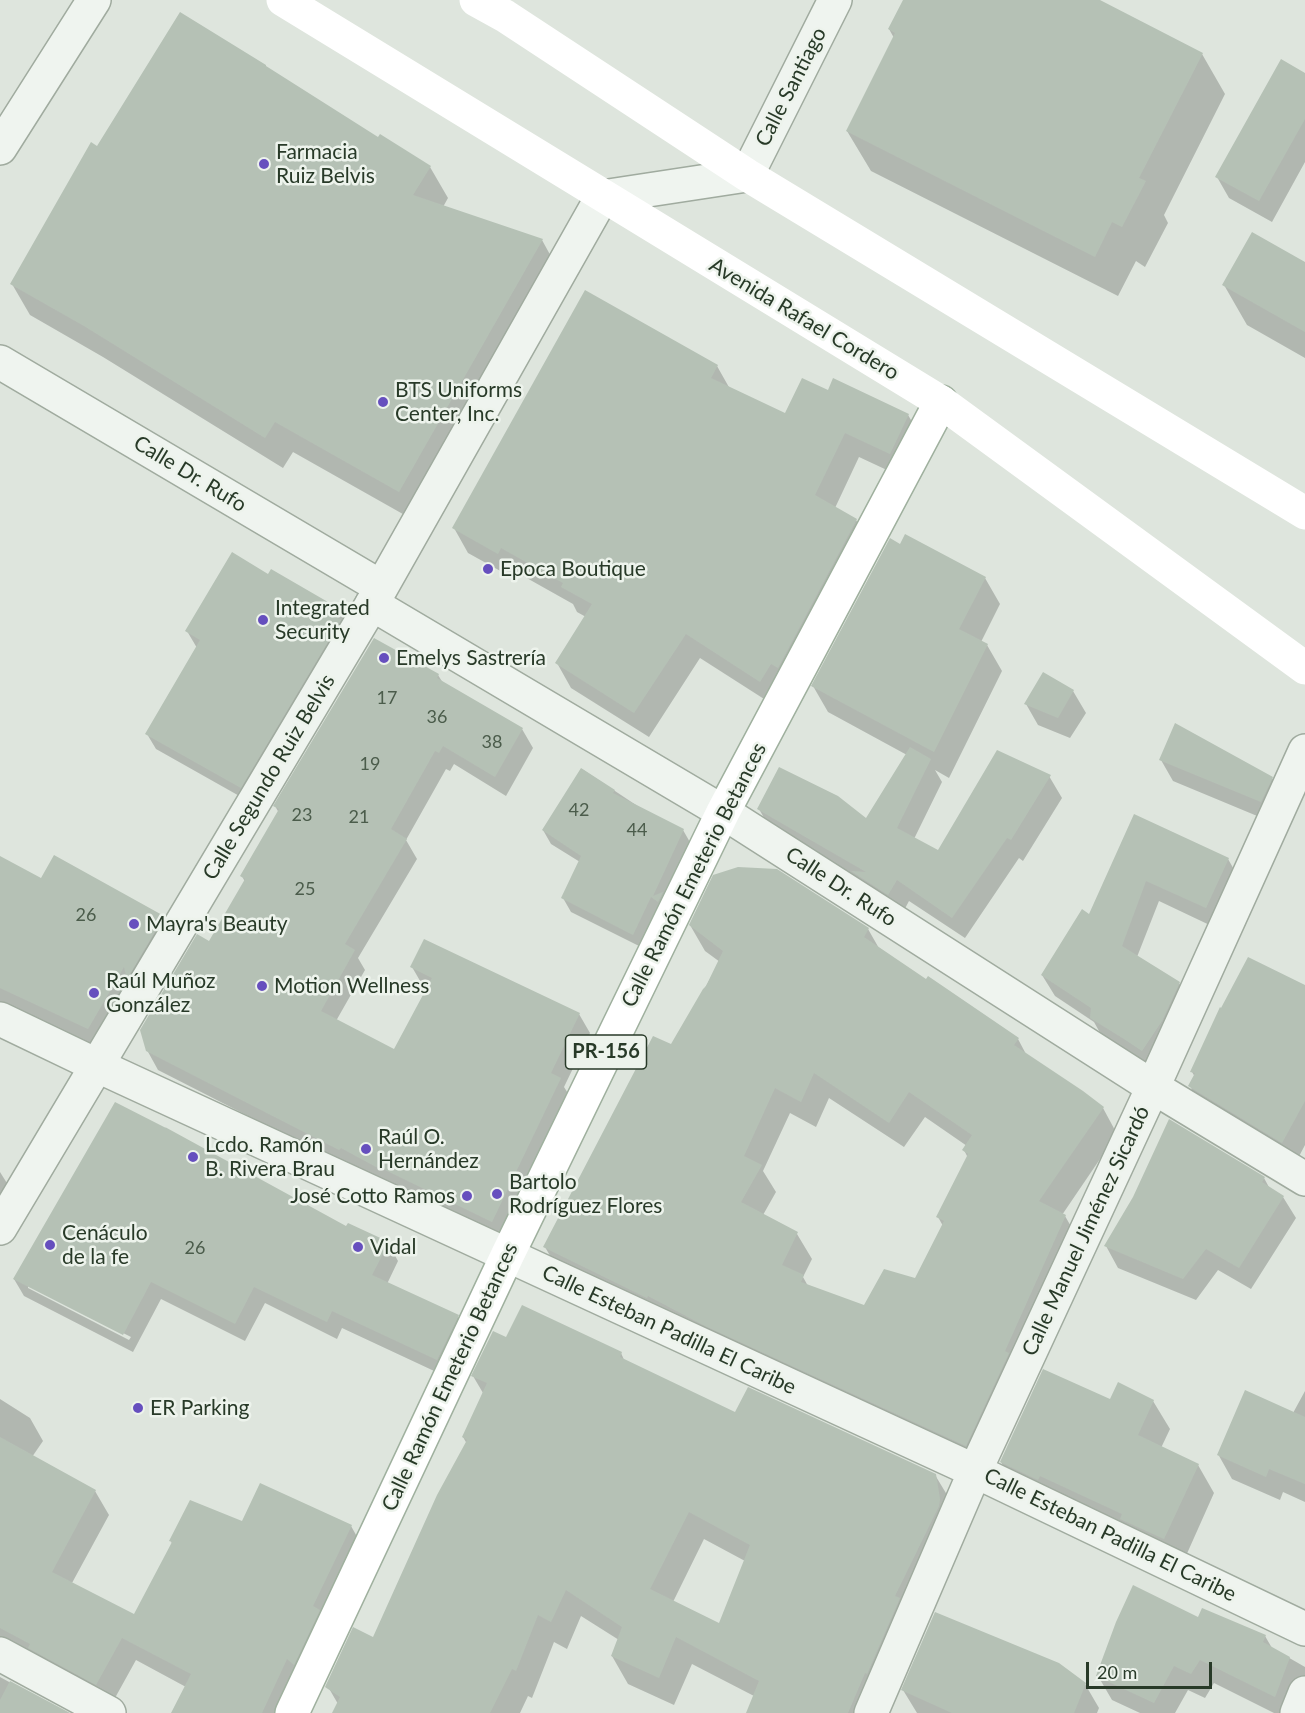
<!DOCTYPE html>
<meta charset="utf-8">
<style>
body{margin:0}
#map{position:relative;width:1305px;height:1713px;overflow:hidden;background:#dee5dd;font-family:Lato,sans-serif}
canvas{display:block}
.scale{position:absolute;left:1086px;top:1662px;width:126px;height:27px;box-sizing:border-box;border:3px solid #283a28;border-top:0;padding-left:8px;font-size:18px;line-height:21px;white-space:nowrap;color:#283a28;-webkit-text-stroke:4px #edf3ec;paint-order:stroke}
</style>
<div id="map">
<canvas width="1305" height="1713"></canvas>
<div class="scale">20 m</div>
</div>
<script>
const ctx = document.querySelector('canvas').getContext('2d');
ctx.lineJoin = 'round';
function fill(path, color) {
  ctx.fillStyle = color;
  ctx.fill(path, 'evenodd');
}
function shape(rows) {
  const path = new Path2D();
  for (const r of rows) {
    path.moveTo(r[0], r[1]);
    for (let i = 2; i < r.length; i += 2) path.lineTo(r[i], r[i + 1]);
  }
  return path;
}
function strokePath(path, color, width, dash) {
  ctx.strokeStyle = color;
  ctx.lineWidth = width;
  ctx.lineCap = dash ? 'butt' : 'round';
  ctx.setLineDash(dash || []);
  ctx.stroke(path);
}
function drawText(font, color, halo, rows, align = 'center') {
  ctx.font = font + ' Lato,sans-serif';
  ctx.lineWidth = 5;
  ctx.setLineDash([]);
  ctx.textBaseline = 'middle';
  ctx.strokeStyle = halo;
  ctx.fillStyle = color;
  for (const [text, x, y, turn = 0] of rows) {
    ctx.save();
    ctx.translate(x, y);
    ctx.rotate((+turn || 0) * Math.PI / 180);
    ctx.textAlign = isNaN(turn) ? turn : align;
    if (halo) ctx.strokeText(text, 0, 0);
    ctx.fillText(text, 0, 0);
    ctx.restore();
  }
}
const shadow = shape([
 [905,0,1096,0,1202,54,1225,94,1164,215,1168,223,1145,267,1136,261,1118,296,871,171,847,131,894,38,889,29],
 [1305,75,1305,162,1272,222,1229,198,1217,177],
 [381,136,430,167,448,198,443,207,542,240,559,271,417,522,293,452,283,468,103,357,30,315,12,284,98,148,379,139],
 [1305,263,1305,358,1247,325,1224,285],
 [717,366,730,389,786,415,828,392,908,415,923,440,904,478,859,457,835,508,856,520,871,545,775,706,700,658,649,737,571,688,557,663,586,617,577,612,573,604,516,572,513,578,468,553,454,528],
 [900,546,985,578,1000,604,981,642,987,645,1002,671,949,778,935,770,942,782,914,839,938,852,1049,776,1062,798,1023,861,1019,858,965,938,909,901,901,916,771,830,759,809,866,821,907,755,828,712,813,686],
 [272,571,339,610,348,626,250,802,156,749,147,734,197,648,187,631,269,576],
 [374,640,438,675,443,683,522,729,533,748,506,796,454,764,450,771,446,769,406,840,417,859,358,958,365,970,336,1021,394,1052,428,989,423,986,412,967,579,1014,590,1033,564,1087,571,1098,503,1240,350,1168,158,1070,147,1050,245,882,242,876,279,813,275,806],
 [1043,674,1073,691,1086,713,1070,738,1038,725,1026,704],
 [1161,760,1272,778,1284,799,1274,823,1173,781],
 [582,769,642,809,683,830,691,844,641,947,571,912,563,898,580,862,551,844,543,830],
 [1135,816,1228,859,1240,880,1218,929,1159,901,1137,957,1179,983,1191,1005,1154,1072,1104,1040,1094,1022,1055,996,1042,975,1089,916],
 [0,858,41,880,163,917,177,942,102,1052,0,1006],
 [690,925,868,929,880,950,1018,1039,1027,1056,1103,1108,1117,1134,1062,1215,1065,1216,1080,1242,981,1471,560,1273,545,1247,671,1046,720,962,705,951],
 [829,1098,904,1147,925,1117,967,1146,964,1150,968,1158,938,1217,943,1226,916,1280,864,1306,808,1286,803,1277,812,1259,797,1234,763,1215,776,1192,763,1171,790,1113,816,1127],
 [1305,986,1305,1145,1295,1164,1202,1108,1190,1086,1195,1077,1192,1072],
 [0,1172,15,1196,0,1220],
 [1264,1178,1270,1189,1283,1197,1296,1218,1251,1289,1218,1270,1196,1300,1118,1268,1106,1246],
 [347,1228,388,1243,398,1261,387,1284,457,1316,468,1334,447,1377,342,1328,337,1339,265,1303,245,1341,161,1299,133,1352,24,1296,14,1279],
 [28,1285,131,1337,129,1340,28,1288],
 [506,1339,621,1353,625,1362,735,1414,935,1475,952,1503,876,1713,747,1713,754,1696,692,1664,674,1705,628,1684,612,1656,619,1640,581,1616,567,1649,554,1642,532,1698,528,1696,520,1713,334,1713,338,1704,327,1685,373,1639,467,1444,463,1437,483,1393,473,1376],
 [704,1539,745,1561,720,1625,673,1602],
 [1305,1391,1305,1502,1283,1492,1280,1500,1232,1479,1218,1454,1293,1413],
 [0,1399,30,1418,43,1441,32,1457,95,1491,109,1515,72,1583,135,1616,172,1544,171,1541,243,1523,351,1526,364,1549,285,1713,174,1713,186,1687,136,1660,110,1707,0,1665],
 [1110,1401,1153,1401,1170,1429,1161,1448,1198,1465,1214,1493,1181,1567,1018,1491,1001,1462],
 [1199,1618,1265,1636,1272,1648,1305,1667,1305,1705,1300,1713,1274,1713,1214,1683,1205,1698,1188,1690,1175,1713,1140,1713,1112,1700,1098,1676],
 [0,1677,66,1713,0,1713],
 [1085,1684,1099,1708,1097,1713,917,1713,903,1690]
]);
const building = shape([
 [903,0,1100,0,1203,53,1139,178,1146,181,1122,227,1112,222,1095,257,846,131,895,33,888,29],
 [180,12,266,65,266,66,378,137,380,134,431,166,413,195,543,239,399,492,275,422,265,438,84,326,10,284,91,142,97,146],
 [1281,59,1305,73,1305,119,1259,201,1215,177],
 [1252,232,1305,262,1305,332,1222,285],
 [585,290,718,365,711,378,785,413,802,378,828,390,833,378,909,414,890,454,845,433,815,495,857,519,778,668,771,664,760,682,686,634,634,713,555,663,592,604,561,587,563,583,501,548,498,554,452,528],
 [905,534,986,577,959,629,988,644,934,752,811,686,890,538,900,544],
 [232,552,268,574,271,569,340,609,336,617,341,620,241,788,145,734,200,640,185,631],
 [374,638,439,674,437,678,523,728,495,777,443,746,439,753,435,751,391,829,407,839,345,944,355,950,321,1011,394,1049,432,978,410,967,424,939,580,1013,551,1073,561,1078,492,1222,379,1167,378,1168,341,1148,339,1150,146,1051,140,1030,197,934,209,941,245,879,240,876,279,809,273,806],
 [1043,672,1074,690,1058,718,1024,704],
 [1175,723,1273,777,1261,802,1159,760],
 [910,747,931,759,897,828,938,850,997,750,1051,775,1011,840,1007,838,952,918,897,880,888,895,851,871,866,872,757,809,779,767,838,796,866,818],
 [581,768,615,790,613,793,684,829,653,896,663,892,658,902,651,897,633,935,561,898,581,856,542,830],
 [1134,814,1229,858,1206,908,1146,881,1122,946,1180,982,1162,1021,1142,1051,1124,1039,1090,1018,1091,1008,1041,975,1082,909,1089,914],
 [54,855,164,916,127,979,124,967,88,1029,0,988,0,856,41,878],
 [738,867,777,869,869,928,864,937,926,979,928,976,1019,1038,1014,1045,1083,1091,1104,1107,1039,1201,1066,1215,1005,1351,1009,1353,966,1446,705,1326,648,1296,647,1298,543,1247,653,1036,671,1044,703,989,706,986,723,951,689,925,713,875],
 [814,1073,889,1123,909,1092,972,1135,962,1150,968,1154,936,1217,944,1221,915,1278,884,1269,864,1305,801,1282,804,1275,782,1265,798,1232,741,1202,762,1165,744,1156,775,1088,801,1102],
 [1248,957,1305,985,1305,1101,1282,1143,1188,1086,1195,1073,1190,1072,1220,1007,1221,1008],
 [115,1102,166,1128,165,1127,346,1226,348,1223,389,1242,372,1275,459,1315,437,1360,332,1311,327,1322,254,1287,235,1324,151,1282,123,1335,13,1279],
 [1169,1119,1265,1177,1262,1182,1284,1196,1239,1268,1206,1249,1183,1279,1104,1246,1133,1197],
 [522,1305,622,1352,620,1357,735,1412,748,1387,936,1474,940,1499,939,1506,895,1596,900,1598,867,1674,865,1673,848,1713,746,1713,759,1681,676,1637,659,1678,611,1656,622,1627,566,1590,551,1622,538,1615,516,1671,512,1669,490,1713,332,1713,340,1697,325,1687,353,1627,373,1637,437,1495,467,1440,462,1437,487,1383,471,1376,493,1331,506,1337],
 [689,1512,750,1545,719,1623,650,1589],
 [1043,1369,1110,1399,1118,1382,1154,1400,1138,1435,1199,1464,1164,1539,1120,1519,1122,1514,1040,1476,1038,1480,1000,1462],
 [1245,1390,1305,1417,1305,1484,1269,1469,1266,1477,1217,1455],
 [0,1437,96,1490,52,1572,134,1614,172,1542,169,1541,190,1500,242,1521,260,1483,352,1525,313,1606,320,1610,294,1665,287,1659,262,1713,171,1713,191,1674,122,1638,96,1685,28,1648,30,1644,0,1628],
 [1133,1585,1198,1617,1202,1608,1266,1635,1263,1642,1290,1657,1275,1697,1200,1660,1191,1674,1174,1666,1154,1703,1096,1676,1116,1622],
 [935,1612,1059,1663,1086,1683,1074,1713,952,1713,901,1690],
 [10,1681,70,1713,0,1713,0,1700]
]);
const minor = shape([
 [0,148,94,0],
 [747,175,835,0],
 [0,362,381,587],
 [372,604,723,812,1153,1087,1305,1179],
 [0,1019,96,1065,975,1471,1305,1629],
 [0,1654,109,1713],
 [871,1713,975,1471,1153,1087,1305,751],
 [1297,1713,1305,1693]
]);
const tertiary = shape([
 [0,1228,372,604,602,197,747,175]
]);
const secondary = shape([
 [283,0,941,402,1305,668],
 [476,0,505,16,747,175,1305,513]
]);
const primary = shape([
 [292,1713,507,1256,723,812,941,402]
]);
const markers = [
 [264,164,6,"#664fbe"],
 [383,402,6,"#664fbe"],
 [488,569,6,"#664fbe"],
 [263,620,6,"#664fbe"],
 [384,658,6,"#664fbe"],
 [134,924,6,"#664fbe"],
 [262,986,6,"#664fbe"],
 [94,993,6,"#664fbe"],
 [366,1149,6,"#664fbe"],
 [193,1157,6,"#664fbe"],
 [497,1194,6,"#664fbe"],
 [467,1196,6,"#664fbe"],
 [50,1245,6,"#664fbe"],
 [358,1247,6,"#664fbe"],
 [138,1408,6,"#664fbe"]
];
const numberNames = [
 ["17",387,698],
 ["36",437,717],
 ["38",492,742],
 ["19",370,764],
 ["42",579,810],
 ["23",302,815],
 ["21",359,817],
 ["44",637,830],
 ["25",305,889],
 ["26",86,915],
 ["26",195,1248]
];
const shields = [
 [606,1052,81]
];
const shieldNames = [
 ["PR-156",606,1052]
];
const streetNames = [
 ["Calle Santiago",791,87,-63],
 ["Avenida Rafael Cordero",804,319,31],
 ["Calle Dr. Rufo",190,474,31],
 ["Calle Segundo Ruiz Belvis",269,777,-59],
 ["Calle Ramón Emeterio Betances",694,875,-63],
 ["Calle Dr. Rufo",841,887,33],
 ["Calle Manuel Jiménez Sicardó",1086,1231,-65],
 ["Calle Esteban Padilla El Caribe",669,1330,25],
 ["Calle Ramón Emeterio Betances",450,1377,-65],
 ["Calle Esteban Padilla El Caribe",1110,1535,26]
];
const poiNames = [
 ["Farmacia",276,152],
 ["Ruiz Belvis",276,176],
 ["BTS Uniforms",395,390],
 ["Center, Inc.",395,414],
 ["Epoca Boutique",500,569],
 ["Integrated",275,608],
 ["Security",275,632],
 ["Emelys Sastrería",396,658],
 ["Mayra's Beauty",146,924],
 ["Raúl Muñoz",106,981],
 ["González",106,1005],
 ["Motion Wellness",274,986],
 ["Raúl O.",378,1137],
 ["Hernández",378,1161],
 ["Lcdo. Ramón",205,1145],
 ["B. Rivera Brau",205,1169],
 ["Bartolo",509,1182],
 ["Rodríguez Flores",509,1206],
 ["José Cotto Ramos",455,1196,"right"],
 ["Cenáculo",62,1233],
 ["de la fe",62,1257],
 ["Vidal",370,1247],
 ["ER Parking",150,1408]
];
fill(shadow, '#0003');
fill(building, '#b5c1b5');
strokePath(minor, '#a0ab9f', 36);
strokePath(tertiary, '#a0ab9f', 36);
strokePath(primary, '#9fb09e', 36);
strokePath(minor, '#eff4ef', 33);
strokePath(tertiary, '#eff4ef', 33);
strokePath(secondary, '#fff', 33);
strokePath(primary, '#fff', 33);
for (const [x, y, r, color] of markers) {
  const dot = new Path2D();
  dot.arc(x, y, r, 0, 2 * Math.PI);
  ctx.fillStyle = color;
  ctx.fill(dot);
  strokePath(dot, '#edf3ec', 2);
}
drawText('18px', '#4b5c4b', null, numberNames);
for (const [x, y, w] of shields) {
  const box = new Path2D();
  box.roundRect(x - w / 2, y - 17, w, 34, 4.5);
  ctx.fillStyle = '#edf3ec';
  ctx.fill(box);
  strokePath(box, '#283a28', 1.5);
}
drawText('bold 20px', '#283a28', null, shieldNames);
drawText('21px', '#283a28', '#edf3ec', streetNames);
drawText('21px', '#283a28', '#edf3ec', poiNames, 'left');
</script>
